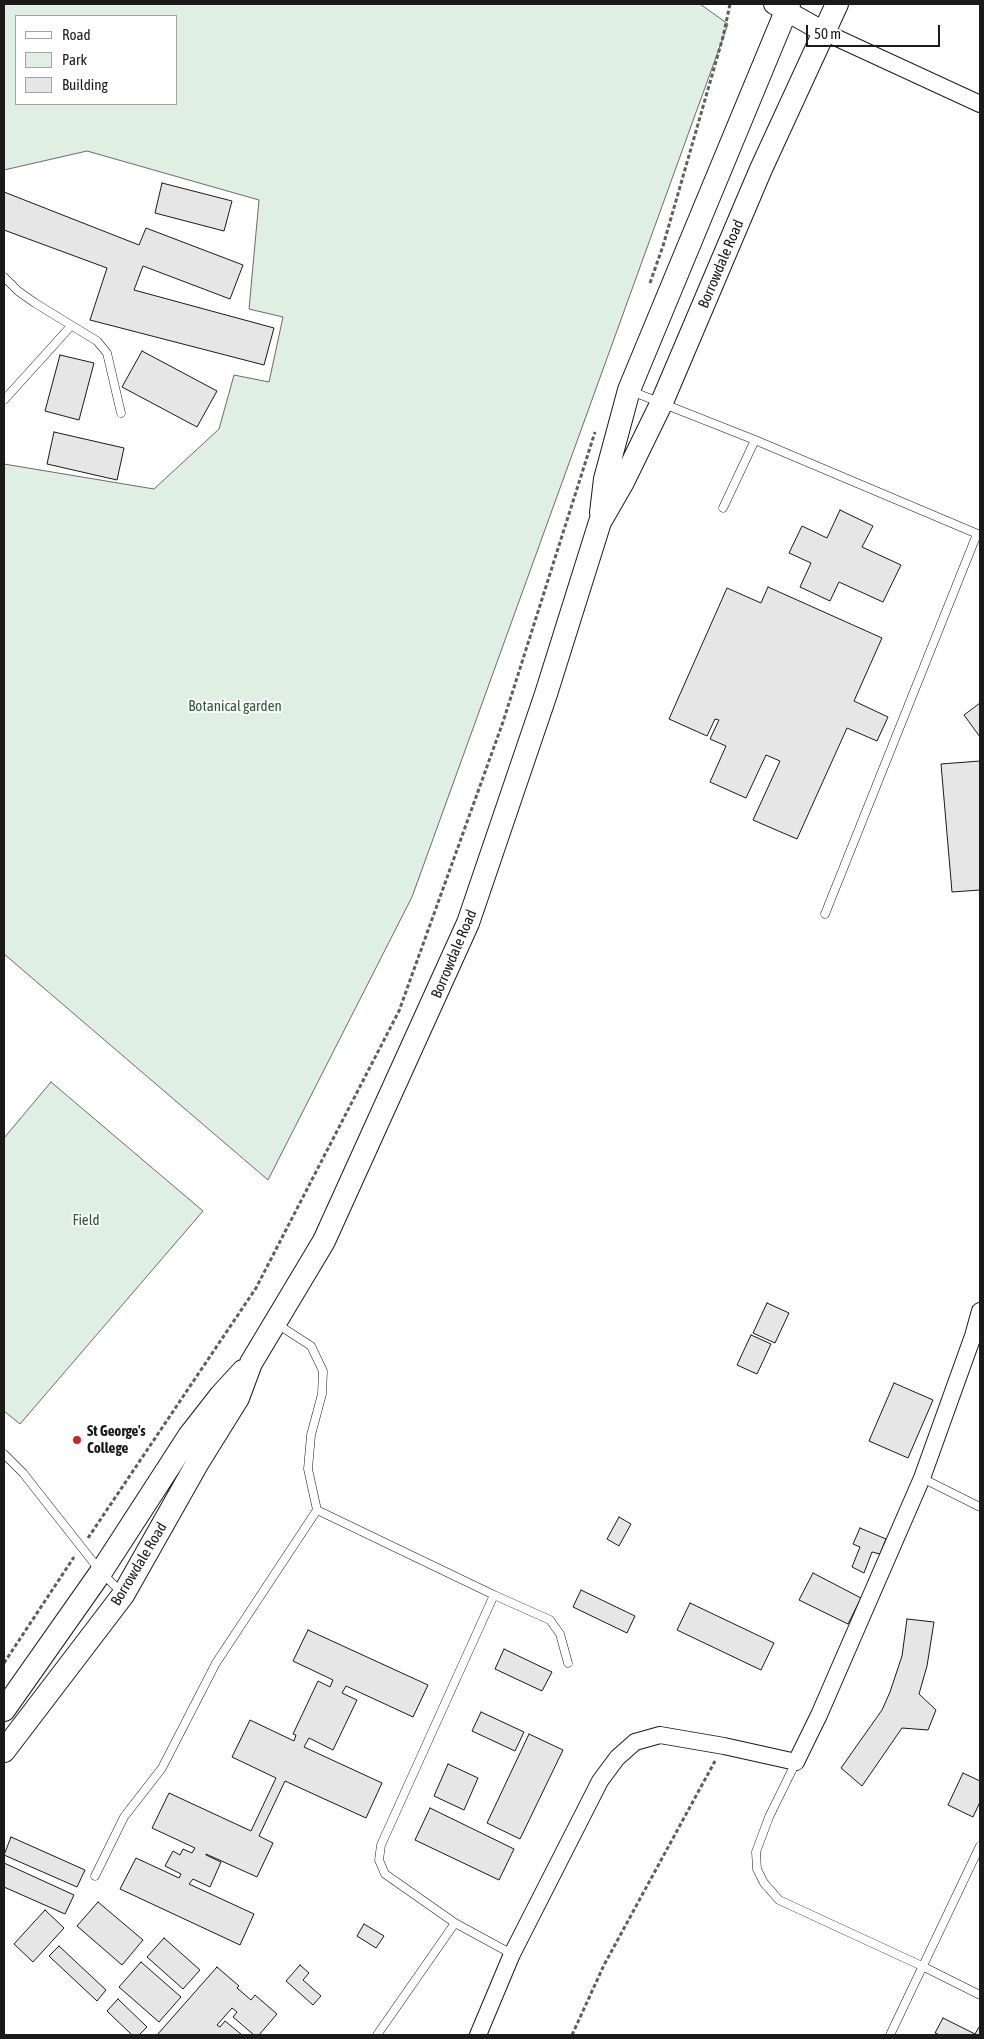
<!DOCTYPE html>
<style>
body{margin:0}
#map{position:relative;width:984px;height:2039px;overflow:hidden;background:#fff;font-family:"Asap Condensed",sans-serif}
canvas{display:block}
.frame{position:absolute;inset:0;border:5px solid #1a1a1a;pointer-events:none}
.legend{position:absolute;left:15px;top:15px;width:162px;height:90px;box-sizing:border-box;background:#fff;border:1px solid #a3a3a3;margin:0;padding:6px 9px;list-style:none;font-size:15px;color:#1a1a1a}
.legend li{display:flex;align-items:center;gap:10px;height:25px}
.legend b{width:25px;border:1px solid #a3a3a3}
.scale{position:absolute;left:806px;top:25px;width:134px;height:22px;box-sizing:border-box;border:2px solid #1a1a1a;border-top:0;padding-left:6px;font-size:15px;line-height:18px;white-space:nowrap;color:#1a1a1a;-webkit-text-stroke:4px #fff;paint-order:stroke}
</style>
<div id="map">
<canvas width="984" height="2039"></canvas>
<div class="frame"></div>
<ul class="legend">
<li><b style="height:6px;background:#fff"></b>Road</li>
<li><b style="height:14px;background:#e0efe3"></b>Park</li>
<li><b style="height:14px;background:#e6e6e6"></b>Building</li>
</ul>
<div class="scale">50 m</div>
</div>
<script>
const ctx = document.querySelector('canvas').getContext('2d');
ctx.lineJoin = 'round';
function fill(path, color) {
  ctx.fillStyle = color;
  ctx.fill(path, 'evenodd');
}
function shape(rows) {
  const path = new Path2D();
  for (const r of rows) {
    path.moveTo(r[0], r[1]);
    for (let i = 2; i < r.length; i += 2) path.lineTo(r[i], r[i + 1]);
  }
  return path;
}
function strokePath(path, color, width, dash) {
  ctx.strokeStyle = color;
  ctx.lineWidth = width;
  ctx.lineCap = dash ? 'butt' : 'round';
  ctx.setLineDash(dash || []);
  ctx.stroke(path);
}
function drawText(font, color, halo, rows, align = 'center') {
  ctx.font = font + ' "Asap Condensed",sans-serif';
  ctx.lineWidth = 4;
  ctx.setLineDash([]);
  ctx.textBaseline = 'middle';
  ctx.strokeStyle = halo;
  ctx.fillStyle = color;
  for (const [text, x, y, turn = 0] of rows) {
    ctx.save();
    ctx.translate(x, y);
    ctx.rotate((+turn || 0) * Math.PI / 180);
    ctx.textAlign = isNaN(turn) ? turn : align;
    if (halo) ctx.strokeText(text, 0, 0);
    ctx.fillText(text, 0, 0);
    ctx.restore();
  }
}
const green = shape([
 [4,4,700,4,728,24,412,897,268,1180,4,954,4,464,154,489,219,429,234,375,269,382,283,317,249,309,259,200,87,151,4,170,4,4],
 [16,16,176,16,176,104,16,104,16,16],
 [51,1082,203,1211,20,1424,4,1411,4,1138,51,1082]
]);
const building = shape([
 [162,183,232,201,224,231,155,213,162,183],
 [4,192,139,245,146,228,243,265,230,299,143,266,134,290,274,328,264,365,90,320,107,268,4,230,4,192],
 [142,351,217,391,197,427,122,387,142,351],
 [60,355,94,363,79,420,45,411,60,355],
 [54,432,124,448,117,480,47,464,54,432],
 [840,510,873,526,862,547,901,565,883,602,839,582,830,601,800,587,811,563,789,553,802,526,827,538,840,510],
 [768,587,882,638,854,701,888,717,877,741,847,728,797,839,753,820,780,761,766,755,746,798,710,782,726,746,710,739,719,720,715,719,707,736,669,719,727,588,761,603,768,587],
 [980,703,980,737,964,715,980,703],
 [980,761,980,890,952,892,941,764,980,761],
 [767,1303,789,1313,775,1343,753,1333,767,1303],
 [751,1335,771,1344,757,1374,737,1365,751,1335],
 [894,1383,933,1400,908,1458,869,1441,894,1383],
 [619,1517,631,1524,619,1546,607,1539,619,1517],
 [860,1528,886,1539,880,1554,872,1552,864,1573,852,1567,860,1547,853,1544,860,1528],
 [813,1573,861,1598,848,1624,799,1600,813,1573],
 [581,1590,635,1616,627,1633,573,1607,581,1590],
 [690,1603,774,1643,761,1670,677,1630,690,1603],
 [907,1619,934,1622,927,1666,919,1694,936,1710,928,1730,902,1728,862,1786,841,1768,882,1710,890,1692,902,1656,907,1619],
 [308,1630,428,1685,413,1717,346,1686,342,1693,357,1700,333,1750,309,1738,304,1747,382,1783,366,1818,285,1781,259,1836,273,1843,257,1877,206,1854,206,1855,221,1862,210,1887,193,1879,189,1884,254,1914,240,1945,120,1889,136,1858,179,1878,181,1874,165,1866,173,1851,180,1855,183,1849,192,1853,195,1848,152,1828,169,1793,251,1831,276,1778,232,1757,250,1720,294,1741,296,1735,293,1734,318,1681,330,1687,333,1680,293,1661,308,1630],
 [504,1649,552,1672,542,1691,495,1669,504,1649],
 [481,1712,524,1732,515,1751,472,1731,481,1712],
 [529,1734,563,1750,520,1839,487,1823,529,1734],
 [448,1764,478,1778,464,1810,434,1796,448,1764],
 [963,1773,980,1781,980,1802,973,1817,948,1805,963,1773],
 [430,1808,514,1849,499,1880,415,1840,430,1808],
 [11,1837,85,1870,77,1887,4,1855,11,1837],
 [4,1863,74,1895,65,1914,4,1887,4,1863],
 [98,1902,143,1940,122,1965,77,1926,98,1902],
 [45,1910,64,1928,33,1962,14,1944,45,1910],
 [364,1924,384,1936,376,1948,357,1936,364,1924],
 [164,1938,200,1970,183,1989,147,1957,164,1938],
 [59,1946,106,1990,97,2001,49,1956,59,1946],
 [141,1962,181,1997,159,2022,119,1987,141,1962],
 [300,1965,309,1973,303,1980,321,1996,313,2005,286,1981,300,1965],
 [217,1967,239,1986,237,1988,251,2000,255,1995,277,2014,259,2035,254,2035,233,2017,237,2012,232,2008,217,2025,220,2027,225,2021,242,2035,157,2035,217,1967],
 [118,1999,147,2027,139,2035,132,2035,107,2011,118,1999],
 [943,2018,975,2034,979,2027,980,2027,980,2035,940,2035,935,2033,943,2018]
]);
const path = shape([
 [650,283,663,246,723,37,730,4],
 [88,1538,256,1288,399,1011,503,722,595,432],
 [4,1663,74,1557],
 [572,2035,604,1965,715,1761]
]);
const service = shape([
 [4,277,18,291,35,303,97,341,107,353,121,413],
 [631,391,755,440,980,535],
 [4,400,71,326],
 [723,508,755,440],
 [825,914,977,534],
 [277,1324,311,1346,323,1371,322,1394,311,1435,308,1469,317,1510,494,1595],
 [4,1454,23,1473,101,1572,122,1593],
 [922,1478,980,1507],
 [796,1762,769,1817,756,1852,757,1869,764,1883,779,1900,922,1966,980,1995],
 [95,1876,124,1817,162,1768,216,1663,317,1510],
 [512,1954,455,1923,385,1874,379,1860,381,1845,494,1595,550,1620,560,1634,568,1663],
 [377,2035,455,1923],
 [890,2035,980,1846]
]);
const minor = shape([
 [824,32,980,104],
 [478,2035,512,1954,600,1781,617,1758,635,1742,660,1735,724,1746,796,1762,819,1715,922,1478,973,1336,980,1311]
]);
const tertiary = shape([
 [774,4,824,32]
]);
const secondary = shape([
 [601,513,605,479,629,390,789,4],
 [4,1710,101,1572,189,1436,221,1395,243,1371],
 [4,1751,123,1595,197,1464,238,1398,251,1363,324,1241,468,923,546,694,600,522,623,482,662,402,761,169,837,4]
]);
const markers = [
 [77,1440,5,"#c62828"]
];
const streetNames = [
 ["Borrowdale Road",721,264,-67],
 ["Borrowdale Road",454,954,-67],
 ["Borrowdale Road",139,1564,-59]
];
const parkNames = [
 ["Botanical garden",235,706],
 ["Field",86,1220]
];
const poiNames = [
 ["St George's",87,1431],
 ["College",87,1448]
];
fill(green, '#e0efe3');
strokePath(green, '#6a6a6a', 1);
fill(building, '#e6e6e6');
strokePath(building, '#1a1a1a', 1);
strokePath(service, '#1a1a1a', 9);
strokePath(minor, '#1a1a1a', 18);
strokePath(tertiary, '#1a1a1a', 22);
strokePath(secondary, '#1a1a1a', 24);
strokePath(path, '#5f5f5f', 3, [4, 2.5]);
strokePath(service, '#fff', 8);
strokePath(minor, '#fff', 16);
strokePath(tertiary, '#fff', 20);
strokePath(secondary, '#fff', 22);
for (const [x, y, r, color] of markers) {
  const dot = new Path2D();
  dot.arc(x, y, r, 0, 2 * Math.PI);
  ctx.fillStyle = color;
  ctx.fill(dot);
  strokePath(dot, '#fff', 2);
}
drawText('15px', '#1a1a1a', '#fff', streetNames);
drawText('15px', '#2b5a34', '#fff', parkNames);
drawText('bold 15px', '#1a1a1a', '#fff', poiNames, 'left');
</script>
